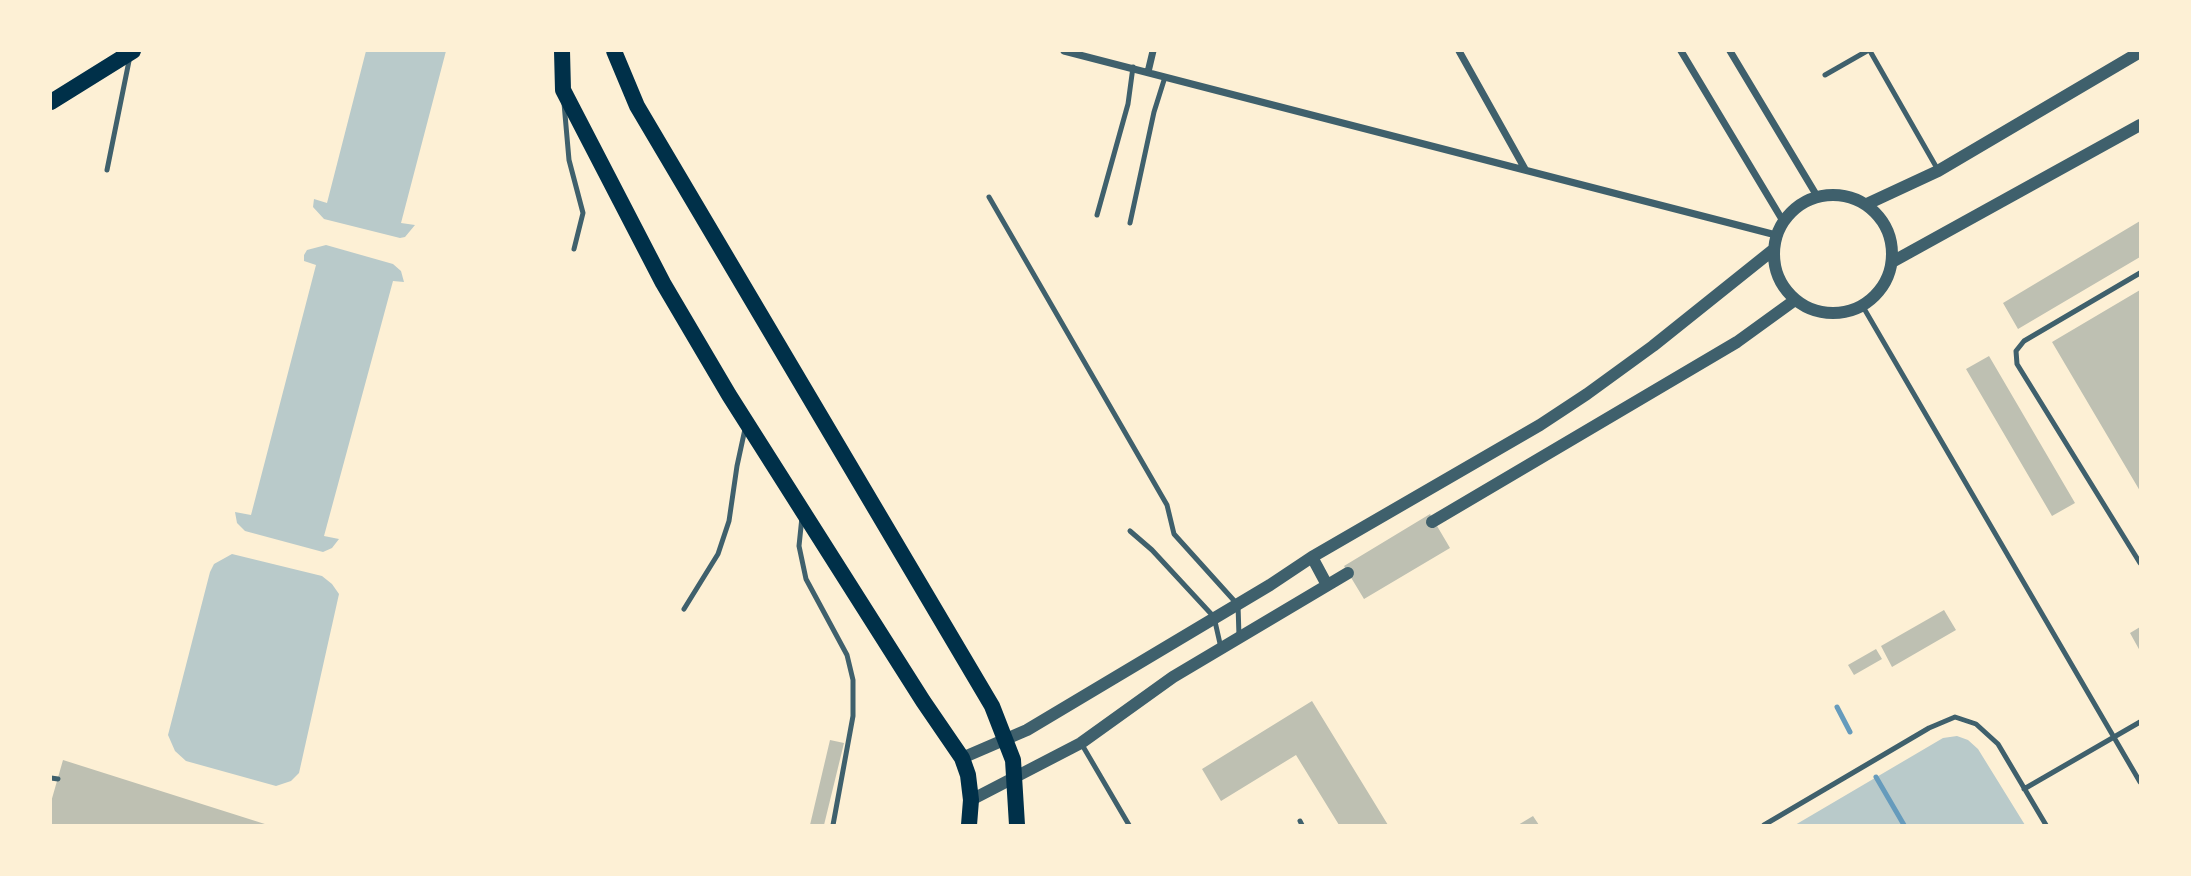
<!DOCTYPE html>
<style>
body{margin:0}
#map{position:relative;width:2191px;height:876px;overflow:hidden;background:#fdf0d5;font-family:"Roboto Condensed",sans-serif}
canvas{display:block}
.frame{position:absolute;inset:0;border:52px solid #fdf0d5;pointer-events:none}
</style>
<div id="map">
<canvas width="2191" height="876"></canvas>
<div class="frame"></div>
</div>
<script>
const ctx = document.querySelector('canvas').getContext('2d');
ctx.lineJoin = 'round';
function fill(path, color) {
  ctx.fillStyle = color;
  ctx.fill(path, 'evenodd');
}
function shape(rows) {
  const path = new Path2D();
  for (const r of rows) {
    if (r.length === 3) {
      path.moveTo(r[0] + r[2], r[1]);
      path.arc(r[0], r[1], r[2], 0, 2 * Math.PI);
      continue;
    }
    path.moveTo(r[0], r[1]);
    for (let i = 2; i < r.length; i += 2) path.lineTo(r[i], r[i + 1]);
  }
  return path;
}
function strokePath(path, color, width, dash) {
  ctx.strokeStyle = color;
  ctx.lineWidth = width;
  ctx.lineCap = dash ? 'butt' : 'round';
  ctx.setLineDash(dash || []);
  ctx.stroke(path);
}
const green = shape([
 [366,51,446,51,401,223,415,225,405,237,400,238,324,219,313,207,314,199,327,203],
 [326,245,393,264,401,271,404,282,393,281,324,536,339,539,332,548,323,552,245,531,237,523,235,512,251,515,316,265,304,261,304,255,307,250],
 [232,554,322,576,332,584,339,594,299,773,291,781,276,786,186,761,175,751,168,735,210,572,214,564],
 [1957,736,1968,740,1978,749,2025,825,1795,825,1943,738]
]);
const stream = shape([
 [1837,707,1850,732],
 [1876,777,1904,825]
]);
const building = shape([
 [2140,221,2140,257,2018,329,2003,303],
 [2140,290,2140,491,2052,342],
 [1989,356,2075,503,2052,516,1966,369],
 [1430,514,1450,548,1364,599,1344,566],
 [1944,610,1956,630,1892,667,1881,646],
 [2140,627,2140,651,2130,633],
 [1876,649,1882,659,1854,675,1848,665],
 [1312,701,1388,825,1339,825,1296,755,1221,801,1202,769],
 [830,740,844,743,824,825,810,825],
 [63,760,268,825,51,825,51,802],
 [1533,816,1539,825,1518,825]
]);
const service = shape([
 [1870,51,1938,170],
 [1825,75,1867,51],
 [564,103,569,160,583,213,574,249],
 [107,170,130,56],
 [989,197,1167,505,1174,534,1238,605,1239,636],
 [1097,215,1128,104,1133,67],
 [1130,223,1154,112,1165,77],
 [2140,273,2024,341,2016,351,2017,364,2140,563],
 [1862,305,2140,782],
 [802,517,799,546,806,579,847,655,853,680,853,716,833,825],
 [1130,531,1152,550,1214,617,1221,648],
 [684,609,718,554,729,521,737,466,745,429],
 [1081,743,1129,825],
 [51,778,58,779],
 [2024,789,2140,722],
 [1300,821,1302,825],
 [1764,825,1929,728,1955,717,1976,724,1998,744,2046,825]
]);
const minor = shape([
 [1064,51,1776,235],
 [1459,51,1525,169],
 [1681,51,1783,221],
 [1730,51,1817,196],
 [1148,72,1153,51]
]);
const tertiary = shape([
 [1833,254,59],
 [1867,204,1938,171,2140,52],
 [1892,262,2140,125],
 [1432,522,1737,342,1795,300],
 [1312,557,1327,585],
 [962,758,1027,730,1270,585,1312,557,1540,425,1587,394,1653,346,1773,250],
 [971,800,1081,743,1173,677,1348,573]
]);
const primary = shape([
 [562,51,563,90,663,283,729,395,923,701,962,758,968,775,971,800,969,825],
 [614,51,637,106,992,706,1013,760,1017,825],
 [51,102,133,51]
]);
fill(green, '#b9caca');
strokePath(stream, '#669bbc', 5);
fill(building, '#bec0b2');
strokePath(service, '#3f606c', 5);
strokePath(minor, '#3f606c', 7);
strokePath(tertiary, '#3f606c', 12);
strokePath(primary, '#003049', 16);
</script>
